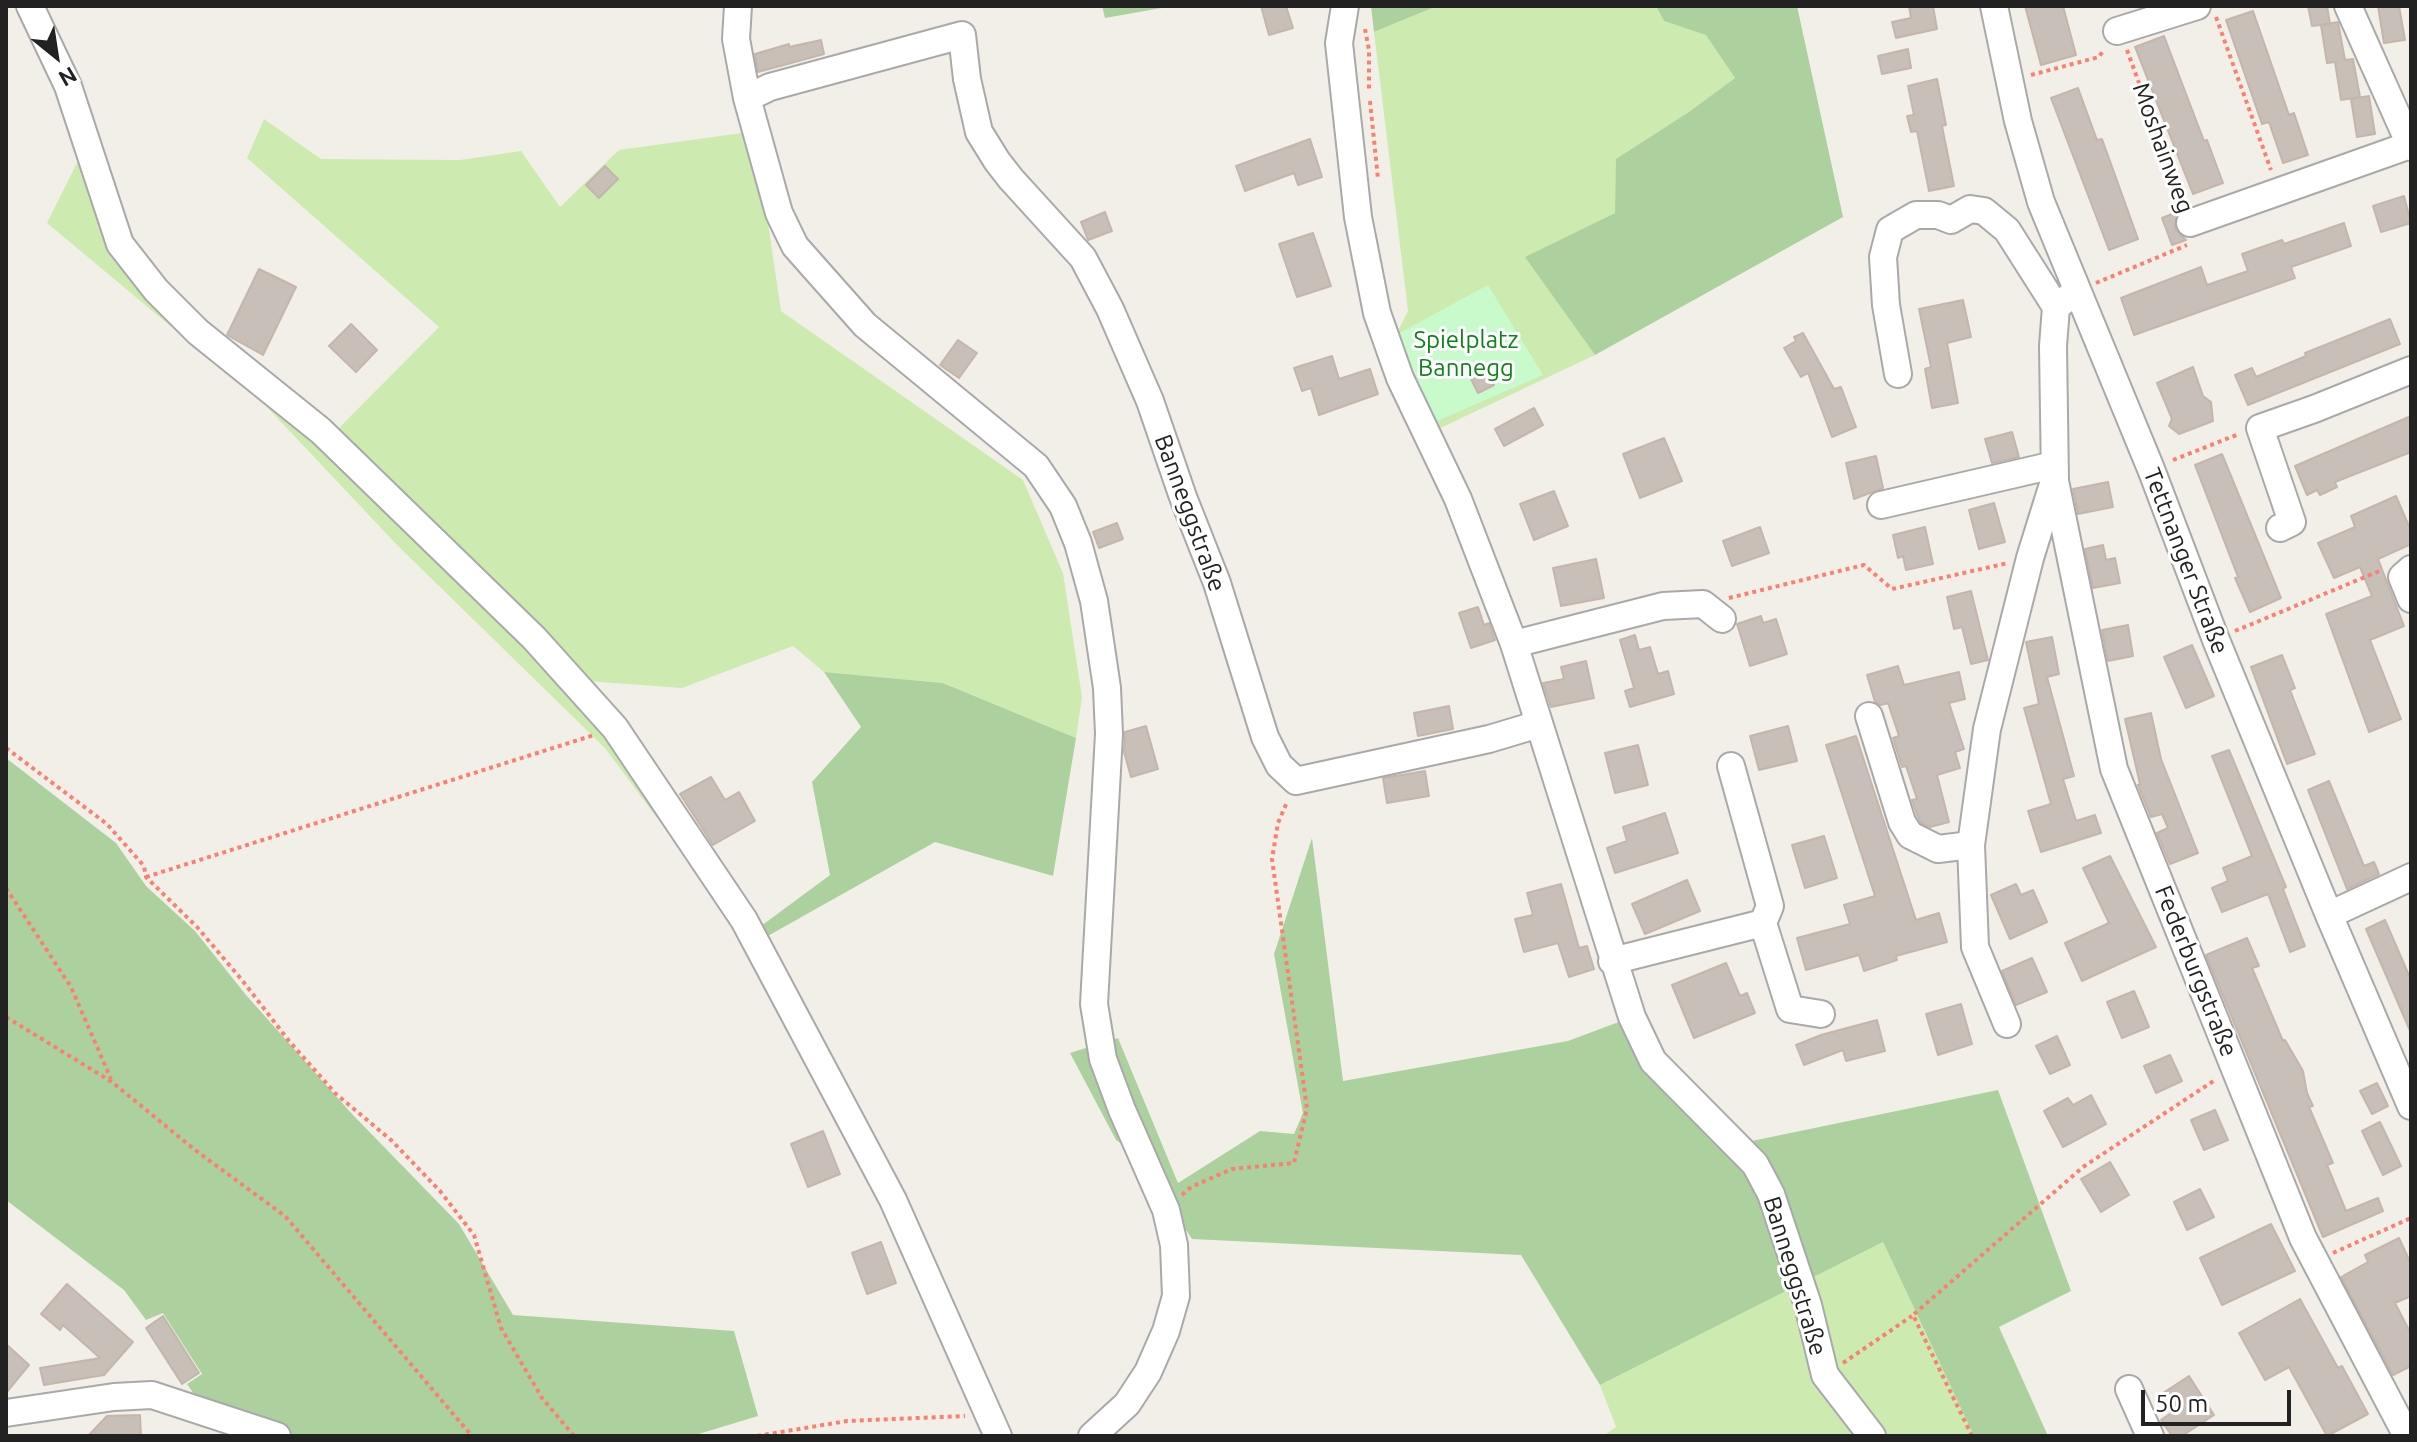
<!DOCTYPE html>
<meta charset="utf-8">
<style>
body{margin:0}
#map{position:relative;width:2417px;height:1442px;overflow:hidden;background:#f2efe9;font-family:Ubuntu,sans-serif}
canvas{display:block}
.frame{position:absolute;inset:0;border:8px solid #222;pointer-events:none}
.north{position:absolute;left:16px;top:16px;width:80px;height:80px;-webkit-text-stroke:6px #fff;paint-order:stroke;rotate:150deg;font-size:22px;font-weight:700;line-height:32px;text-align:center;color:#222}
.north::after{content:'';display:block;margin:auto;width:28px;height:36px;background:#222;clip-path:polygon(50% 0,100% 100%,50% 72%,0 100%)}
.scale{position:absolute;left:2141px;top:1390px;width:150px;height:36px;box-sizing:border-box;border:4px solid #222;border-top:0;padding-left:10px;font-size:24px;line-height:28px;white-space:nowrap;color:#222;-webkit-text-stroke:6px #fff;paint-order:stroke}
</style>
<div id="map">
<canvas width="2417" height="1442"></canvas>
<div class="frame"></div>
<div class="north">N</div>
<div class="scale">50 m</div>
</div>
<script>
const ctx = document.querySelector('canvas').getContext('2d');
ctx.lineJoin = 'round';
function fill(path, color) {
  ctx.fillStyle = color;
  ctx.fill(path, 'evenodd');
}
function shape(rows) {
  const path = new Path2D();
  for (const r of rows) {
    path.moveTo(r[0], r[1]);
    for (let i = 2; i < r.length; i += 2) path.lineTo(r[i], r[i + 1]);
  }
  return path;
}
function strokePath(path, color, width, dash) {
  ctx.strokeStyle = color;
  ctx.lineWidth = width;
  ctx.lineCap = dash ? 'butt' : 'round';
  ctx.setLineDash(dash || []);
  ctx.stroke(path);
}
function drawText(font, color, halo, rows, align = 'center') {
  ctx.font = font + ' Ubuntu,sans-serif';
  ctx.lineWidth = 6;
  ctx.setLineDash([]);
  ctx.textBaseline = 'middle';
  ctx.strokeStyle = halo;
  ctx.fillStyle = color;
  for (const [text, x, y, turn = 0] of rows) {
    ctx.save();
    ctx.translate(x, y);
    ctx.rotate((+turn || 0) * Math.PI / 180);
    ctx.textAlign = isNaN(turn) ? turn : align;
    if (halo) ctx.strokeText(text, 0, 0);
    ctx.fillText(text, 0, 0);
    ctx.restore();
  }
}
const grass = shape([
 [1437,6,1656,6,1664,21,1706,34,1735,78,1686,114,1615,213,1526,257,1595,355,1434,431,1396,335,1408,311,1374,32],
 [264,119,321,159,460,160,521,151,560,207,619,150,749,132,766,209,781,311,1023,480,1063,573,1082,697,1076,738,943,683,824,672,793,646,682,688,587,681,488,573,339,428,439,327,247,158],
 [78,161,99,213,126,266,332,445,604,727,715,896,605,748,398,546,265,405,47,223],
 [1883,1242,1974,1436,1603,1436,1616,1427,1600,1385]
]);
const forest = shape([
 [1102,6,1173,6,1105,18],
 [1371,6,1437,6,1374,32],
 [1656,6,1797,6,1843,217,1595,355,1525,257,1615,213,1616,159,1686,114,1735,78,1706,35,1664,21],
 [824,672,943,683,1076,738,1053,876,935,842,766,937,757,929,830,875,812,782,861,727],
 [6,758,116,843,146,886,195,931,246,995,352,1114,459,1224,513,1315,734,1331,758,1416,692,1436,226,1436,221,1433,187,1384,202,1374,163,1313,146,1320,124,1290,6,1200],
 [1312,838,1343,1081,1568,1041,1632,1017,1742,1143,1998,1090,2071,1291,1999,1327,2048,1436,1974,1436,1883,1242,1600,1385,1521,1255,1192,1239,1135,1153,1116,1140,1070,1053,1118,1038,1178,1183,1260,1131,1294,1134,1303,1113,1274,954]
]);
const park = shape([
 [1488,285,1543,375,1430,424,1396,335]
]);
const building = shape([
 [1261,6,1286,6,1293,28,1269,35,1261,6],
 [1909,6,1933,6,1937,29,1896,38,1892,22,1911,18,1909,6],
 [2025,6,2063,6,2076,55,2041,65,2025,6],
 [2308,6,2327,6,2330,24,2312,26,2308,6],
 [2378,6,2399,6,2405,40,2384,43,2378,6],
 [2253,11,2289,115,2294,113,2308,155,2283,163,2269,122,2262,124,2226,20,2253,11],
 [2338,22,2345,60,2353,59,2360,97,2341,100,2335,62,2327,63,2321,25,2338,22],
 [2164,36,2204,141,2207,140,2223,183,2193,194,2135,47,2164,36],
 [821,40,824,54,758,72,755,54,789,44,789,47,821,40],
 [1908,49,1911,68,1882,74,1878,56,1908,49],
 [1937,79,1946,125,1942,126,1954,186,1929,191,1917,131,1911,132,1907,116,1914,115,1908,86,1937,79],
 [2078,88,2097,140,2102,139,2138,239,2109,250,2051,98,2078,88],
 [2369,96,2375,134,2357,137,2351,99,2369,96],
 [1310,139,1322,177,1298,185,1294,173,1245,191,1236,166,1310,139],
 [605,166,618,179,599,198,586,185,605,166],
 [2404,196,2411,223,2381,232,2373,206,2404,196],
 [1105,212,1112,231,1088,240,1081,222,1105,212],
 [2177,212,2175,229,2186,240,2172,245,2162,218,2177,212],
 [2344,223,2351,246,2291,267,2295,278,2134,335,2121,298,2201,267,2207,285,2248,271,2242,254,2282,240,2284,244,2344,223],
 [1313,233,1331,286,1297,297,1279,244,1313,233],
 [259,269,296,287,263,355,227,335,259,269],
 [1963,300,1971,337,1947,343,1958,403,1932,408,1925,369,1931,367,1919,309,1963,300],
 [2390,319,2400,344,2248,405,2235,375,2252,368,2256,377,2306,356,2305,353,2390,319],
 [351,324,377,350,356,372,329,346,351,324],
 [1803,333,1834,389,1841,387,1856,427,1832,437,1808,373,1801,377,1784,348,1796,341,1794,337,1803,333],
 [958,340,977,353,959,378,940,365,958,340],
 [1332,356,1339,379,1370,369,1378,394,1319,415,1311,388,1302,391,1294,368,1332,356],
 [2193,367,2203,396,2211,402,2213,421,2179,434,2169,426,2172,419,2157,383,2193,367],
 [1488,371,1494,385,1478,393,1471,379,1488,371],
 [1534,408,1543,425,1504,446,1495,429,1534,408],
 [2411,416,2411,452,2335,482,2337,487,2320,495,2317,490,2307,495,2295,466,2411,416],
 [2012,432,2019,457,1992,463,1985,439,2012,432],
 [1664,438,1682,481,1640,498,1623,454,1664,438],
 [2222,454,2281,598,2250,612,2235,578,2238,577,2195,465,2222,454],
 [1876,456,1883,488,1854,499,1846,463,1876,456],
 [2108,482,2113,507,2078,514,2073,489,2108,482],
 [1554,491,1568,526,1534,540,1520,504,1554,491],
 [2396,496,2411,531,2411,544,2378,559,2404,626,2370,640,2401,719,2369,732,2326,614,2372,596,2360,567,2334,578,2318,543,2355,527,2351,516,2396,496],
 [1994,503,2005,542,1979,549,1969,510,1994,503],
 [1117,523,1123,539,1099,548,1093,532,1117,523],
 [1760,527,1769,553,1732,566,1723,541,1760,527],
 [1925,527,1933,564,1906,570,1903,556,1898,558,1893,535,1925,527],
 [2103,545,2106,560,2115,558,2120,583,2093,588,2085,549,2103,545],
 [1596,559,1604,598,1561,606,1553,568,1596,559],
 [1971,591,1988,660,1971,664,1962,627,1954,629,1947,597,1971,591],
 [1478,607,1484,625,1489,623,1495,640,1471,648,1459,613,1478,607],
 [1761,616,1763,623,1776,619,1787,654,1750,666,1737,624,1761,616],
 [2128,625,2133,656,2108,661,2102,630,2128,625],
 [1635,635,1639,650,1650,647,1658,674,1668,671,1674,694,1630,707,1625,691,1634,688,1620,640,1635,635],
 [2052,637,2059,674,2047,677,2074,776,2063,779,2076,821,2095,815,2101,833,2041,852,2028,811,2051,804,2024,708,2039,704,2026,642,2052,637],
 [2192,645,2214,696,2186,708,2164,657,2192,645],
 [2282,655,2295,688,2290,690,2315,754,2287,764,2251,667,2282,655],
 [1586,661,1594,698,1551,707,1543,683,1564,679,1561,667,1586,661],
 [1898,666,1904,685,1959,672,1965,699,1949,703,1964,749,1955,752,1960,768,1937,775,1949,822,1930,827,1921,823,1917,815,1912,800,1917,799,1906,766,1902,767,1893,738,1899,736,1888,703,1881,705,1875,702,1867,675,1898,666],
 [1449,706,1453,729,1418,736,1414,713,1449,706],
 [2151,713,2161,759,2198,853,2170,864,2157,833,2168,828,2162,814,2151,817,2138,785,2140,784,2125,719,2151,713],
 [1146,726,1158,769,1131,777,1124,752,1125,732,1146,726],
 [1788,726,1797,761,1759,770,1750,736,1788,726],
 [1856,736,1916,920,1939,913,1947,942,1896,956,1897,960,1864,971,1859,955,1806,970,1797,938,1850,924,1844,905,1875,896,1826,745,1856,736],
 [1638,745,1648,785,1615,793,1605,753,1638,745],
 [2229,750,2286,887,2283,889,2305,946,2290,952,2268,894,2222,912,2212,888,2228,881,2223,868,2252,856,2212,756,2229,750],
 [1425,771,1429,796,1387,803,1383,778,1425,771],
 [711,777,725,800,739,792,755,821,713,845,680,794,711,777],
 [2329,781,2364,866,2374,862,2379,874,2347,889,2308,790,2329,781],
 [1665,813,1678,853,1615,873,1607,848,1627,841,1623,827,1665,813],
 [1824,836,1837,878,1805,888,1792,845,1824,836],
 [2110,856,2156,947,2082,981,2065,943,2109,923,2083,868,2110,856],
 [1687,880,1700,911,1645,934,1632,904,1687,880],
 [1561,884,1579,948,1587,946,1594,969,1569,977,1558,943,1524,952,1515,919,1533,915,1527,893,1561,884],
 [2016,884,2021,895,2033,890,2047,922,2010,939,1991,895,2016,884],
 [2385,920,2411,980,2411,1033,2366,929,2385,920],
 [2247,938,2259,966,2252,968,2283,1041,2285,1040,2303,1071,2307,1093,2313,1106,2309,1107,2333,1163,2327,1165,2346,1211,2378,1198,2383,1211,2323,1237,2206,955,2247,938],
 [2032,958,2047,992,2016,1005,2002,971,2032,958],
 [1726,963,1740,996,1747,993,1755,1013,1694,1038,1672,985,1726,963],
 [2134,991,2149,1027,2122,1038,2107,1002,2134,991],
 [1961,1004,1972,1044,1938,1055,1926,1014,1961,1004],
 [1877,1020,1885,1051,1846,1061,1843,1050,1804,1065,1796,1045,1821,1035,1877,1020],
 [2057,1036,2070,1065,2050,1074,2036,1046,2057,1036],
 [2170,1055,2182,1081,2156,1093,2144,1066,2170,1055],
 [2377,1083,2388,1106,2372,1114,2360,1091,2377,1083],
 [2091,1095,2106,1124,2063,1147,2044,1111,2068,1098,2073,1105,2091,1095],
 [2215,1110,2228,1140,2204,1150,2191,1120,2215,1110],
 [2380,1122,2401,1166,2383,1175,2362,1131,2380,1122],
 [823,1131,840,1174,808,1187,791,1144,823,1131],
 [2110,1162,2129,1195,2101,1212,2081,1179,2110,1162],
 [2200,1189,2214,1217,2187,1230,2174,1202,2200,1189],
 [2271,1224,2295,1271,2222,1305,2200,1258,2271,1224],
 [2399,1238,2411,1264,2411,1296,2395,1303,2411,1334,2411,1366,2393,1375,2341,1277,2368,1262,2365,1255,2399,1238],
 [881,1242,896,1283,867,1294,852,1253,881,1242],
 [67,1284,133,1342,104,1375,44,1385,40,1368,100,1358,63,1325,60,1330,41,1314,67,1284],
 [2300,1299,2338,1368,2342,1366,2368,1414,2327,1436,2289,1367,2265,1380,2239,1333,2300,1299],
 [163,1316,199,1373,182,1384,146,1328,163,1316],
 [6,1344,29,1365,6,1393,6,1344],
 [2189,1376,2214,1415,2182,1436,2172,1436,2161,1420,2171,1413,2160,1395,2189,1376],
 [140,1415,141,1436,88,1436,107,1416,140,1415]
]);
const path = shape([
 [2216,17,2271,170],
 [1365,29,1369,50,1369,92],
 [2127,50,2183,204],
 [2031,75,2099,57,2104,49],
 [1370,101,1378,179],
 [2096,283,2187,245],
 [2173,460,2239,434],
 [1729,598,1864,565,1892,589,2008,563],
 [2235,631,2382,570],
 [6,748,107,824,144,866,146,877,197,927,242,980,289,1041,336,1094,391,1140,440,1191,474,1235,501,1328,542,1398,574,1436],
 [146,877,594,735],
 [6,888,71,987,111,1079],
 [6,1017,112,1082,195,1150,285,1216,472,1436],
 [1182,1195,1191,1187,1232,1169,1294,1163,1307,1108,1272,859,1278,823,1287,802],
 [2333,1253,2411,1218],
 [1843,1363,1912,1316],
 [757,1436,847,1421,965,1416],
 [1972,1436,1913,1315,2083,1167,2215,1080]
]);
const minor = shape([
 [30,6,68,86,120,244,156,290,198,332,321,431,534,638,615,728,744,920,893,1200,998,1436],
 [738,6,736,39,747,98],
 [1345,6,1339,43,1358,217,1377,313,1400,378,1458,499,1514,644,1632,1017,1653,1061,1755,1164,1771,1194,1808,1305,1825,1375,1872,1436],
 [1994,6,2018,121,2041,202,2151,469,2216,640,2329,915,2411,1106],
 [2348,6,2411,147],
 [2117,31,2197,6],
 [2190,223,2410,145],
 [2077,291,2056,307,2053,346,2055,481,2114,769,2303,1238,2407,1436],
 [1898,374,1886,305,1883,257,1890,230,1916,215,1938,215,1951,220,1970,209,1984,211,2007,230,2056,307],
 [1881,505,2054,465],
 [2280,528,2292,522,2260,428,2314,409,2411,370],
 [2411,569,2402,577,2411,599],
 [1514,644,1663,606,1703,604,1722,619],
 [1869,716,1902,822,1910,835,1938,849,1971,845],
 [2329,915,2411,877],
 [1763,923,1790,1009,1821,1014],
 [1612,961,1763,923,1770,906,1731,766],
 [2007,1024,1975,947,1971,845,1987,729,2030,558,2053,484],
 [2129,1389,2150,1436],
 [6,1413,114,1397,152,1395,277,1436],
 [1092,1436,1127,1404,1148,1372,1166,1331,1176,1296,1174,1245,1166,1210,1122,1110,1103,1059,1094,1004,1109,734,1107,688,1094,601,1078,543,1063,506,1036,466,865,325,795,246,779,213,747,98,770,87,962,35,967,79,979,132,997,161,1011,179,1083,258,1110,309,1150,401,1183,497,1217,583,1265,737,1279,765,1296,781,1489,739,1539,724]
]);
const streetNames = [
 ["Moshainweg",2163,148,70],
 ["Banneggstraße",1190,513,70],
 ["Tettnanger Straße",2186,561,69],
 ["Federburgstraße",2196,971,68],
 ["Banneggstraße",1795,1276,73]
];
const parkNames = [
 ["Spielplatz",1466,340],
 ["Bannegg",1466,368]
];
fill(grass, '#cdebb0');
fill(forest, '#add19e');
fill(park, '#c8facc');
fill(building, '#c7bfb8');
strokePath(building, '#c4b6ab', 2);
strokePath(minor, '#a9a9a9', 30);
strokePath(path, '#fa8072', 4, [4, 4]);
strokePath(minor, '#fff', 26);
drawText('24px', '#222', '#fff', streetNames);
drawText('24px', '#0c8416', '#fff', parkNames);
</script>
